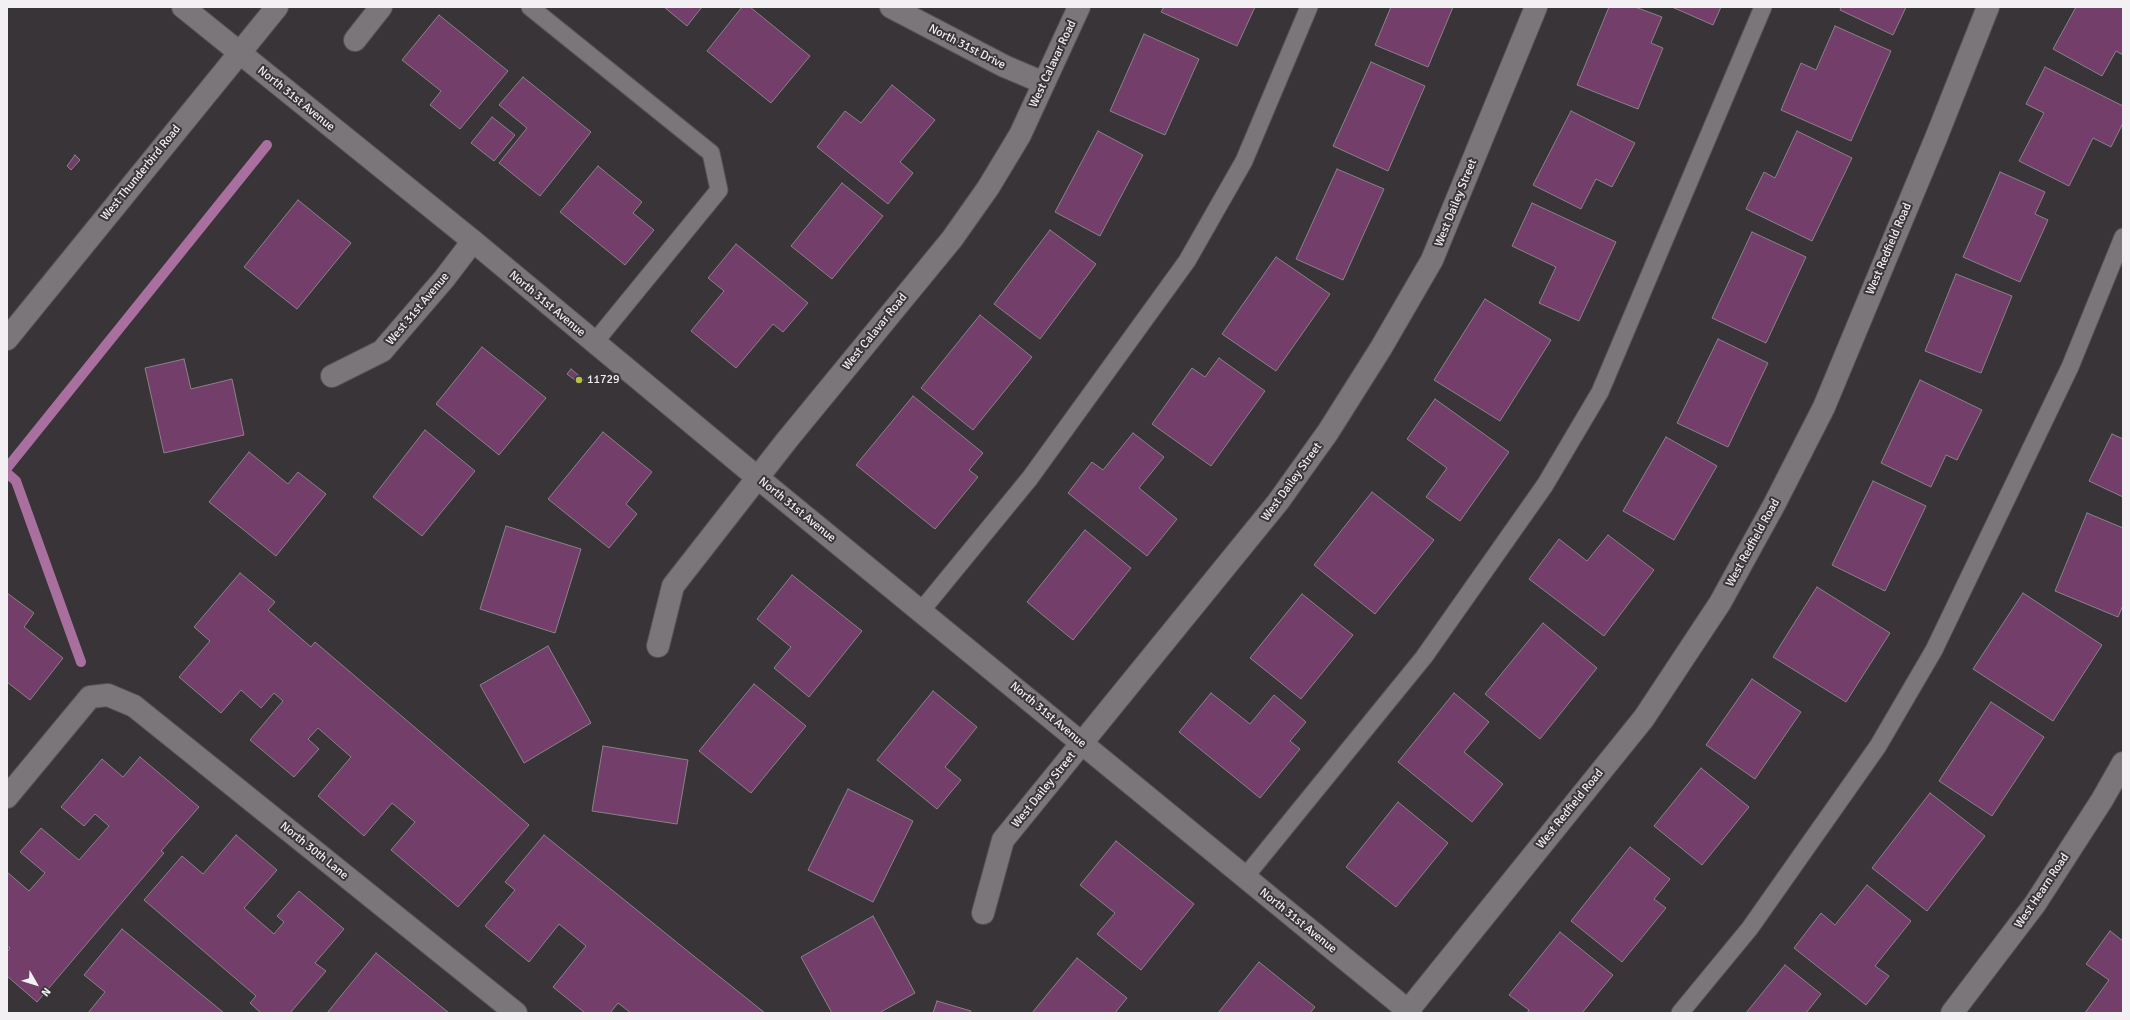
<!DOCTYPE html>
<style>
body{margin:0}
#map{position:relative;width:2130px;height:1020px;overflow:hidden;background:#383437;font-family:Signika,sans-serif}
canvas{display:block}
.frame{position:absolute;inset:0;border:8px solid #f2f0f2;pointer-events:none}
.north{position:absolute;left:16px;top:964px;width:40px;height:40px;-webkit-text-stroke:3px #383437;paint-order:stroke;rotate:129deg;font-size:11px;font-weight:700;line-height:16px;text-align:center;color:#f2f0f2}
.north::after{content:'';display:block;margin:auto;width:14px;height:18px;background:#f2f0f2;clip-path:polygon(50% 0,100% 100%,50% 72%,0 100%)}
</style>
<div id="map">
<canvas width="2130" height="1020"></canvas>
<div class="frame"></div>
<div class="north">N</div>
</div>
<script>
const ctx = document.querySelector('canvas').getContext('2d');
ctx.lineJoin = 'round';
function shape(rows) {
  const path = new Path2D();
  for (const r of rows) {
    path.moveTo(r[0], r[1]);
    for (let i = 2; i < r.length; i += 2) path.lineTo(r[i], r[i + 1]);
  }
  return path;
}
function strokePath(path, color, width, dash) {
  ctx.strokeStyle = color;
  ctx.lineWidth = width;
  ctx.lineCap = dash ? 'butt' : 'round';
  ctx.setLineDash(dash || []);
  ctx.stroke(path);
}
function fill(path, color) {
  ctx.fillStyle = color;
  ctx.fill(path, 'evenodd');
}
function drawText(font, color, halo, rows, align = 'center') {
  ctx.font = font + ' Signika,sans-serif';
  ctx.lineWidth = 4;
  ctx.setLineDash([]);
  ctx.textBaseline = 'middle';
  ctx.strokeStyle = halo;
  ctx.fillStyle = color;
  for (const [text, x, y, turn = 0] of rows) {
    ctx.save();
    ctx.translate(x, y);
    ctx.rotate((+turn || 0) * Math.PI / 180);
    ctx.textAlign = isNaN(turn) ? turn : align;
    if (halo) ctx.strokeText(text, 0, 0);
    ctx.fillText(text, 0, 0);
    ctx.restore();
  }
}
const stream = shape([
 [7,468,267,145],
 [7,473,16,481,81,662]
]);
const building = shape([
 [664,7,702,7,687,26,664,7],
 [742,7,750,7,810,56,771,103,707,51,742,7],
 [1164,7,1255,7,1237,46,1161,12,1164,7],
 [1391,7,1453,7,1428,67,1375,45,1391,7],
 [1609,7,1635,7,1662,17,1651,43,1663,48,1638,109,1577,85,1609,7],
 [1672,7,1721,7,1713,25,1672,7],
 [1841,7,1906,7,1893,35,1840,10,1841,7],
 [2076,7,2123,7,2123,55,2116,51,2102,76,2053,49,2076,7],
 [439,15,508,71,460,129,430,105,441,91,402,60,439,15],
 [1835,26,1891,51,1851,141,1781,110,1801,63,1816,70,1835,26],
 [1144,34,1199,59,1165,135,1110,111,1144,34],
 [1371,62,1425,86,1388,171,1333,146,1371,62],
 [2045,67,2123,106,2123,123,2111,147,2093,138,2069,186,2019,161,2044,113,2026,104,2045,67],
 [523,77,591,132,540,196,499,163,527,128,499,105,523,77],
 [892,85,935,120,900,162,913,173,888,204,817,147,845,111,861,123,892,85],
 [1571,111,1635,143,1612,187,1596,179,1581,209,1533,185,1571,111],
 [492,117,515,135,494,161,471,143,492,117],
 [1098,131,1143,155,1100,236,1055,212,1098,131],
 [1797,131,1852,158,1812,241,1746,209,1764,172,1775,178,1797,131],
 [75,155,80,160,71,170,67,166,75,155],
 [598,166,642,202,633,213,654,230,625,265,560,212,598,166],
 [1337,169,1384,189,1343,280,1296,259,1337,169],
 [2000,172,2045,192,2035,214,2048,220,2020,282,1963,257,2000,172],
 [842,183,883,216,832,279,791,246,842,183],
 [298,200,351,243,297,309,244,267,298,200],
 [1532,203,1616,242,1579,321,1539,303,1556,267,1512,246,1532,203],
 [1050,230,1096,264,1040,339,994,304,1050,230],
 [1752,232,1806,257,1766,343,1712,318,1752,232],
 [736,244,808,303,783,332,773,324,736,368,691,331,724,291,708,278,736,244],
 [1276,257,1330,294,1276,371,1222,334,1276,257],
 [1956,274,2012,296,1981,373,1925,351,1956,274],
 [1485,299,1551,340,1500,421,1434,380,1485,299],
 [980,315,1032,357,973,430,921,388,980,315],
 [1718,339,1768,363,1728,447,1677,423,1718,339],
 [482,347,546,398,499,455,436,404,482,347],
 [1219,358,1265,391,1211,466,1152,424,1192,368,1205,377,1219,358],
 [184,359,191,389,232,379,244,435,164,453,145,368,184,359],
 [571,369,584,380,580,384,567,374,571,369],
 [1920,380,1982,410,1957,460,1946,455,1931,487,1881,463,1920,380],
 [913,396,983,453,969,470,978,477,935,529,856,465,913,396],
 [1435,399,1509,452,1460,521,1426,497,1447,468,1407,439,1435,399],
 [425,430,475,471,422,536,373,497,425,430],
 [603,432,652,472,626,504,637,514,609,548,548,499,603,432],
 [1133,433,1164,457,1139,488,1177,519,1147,556,1068,493,1092,462,1103,470,1133,433],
 [2112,434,2123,439,2123,497,2089,481,2112,434],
 [1666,437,1717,466,1674,540,1623,511,1666,437],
 [249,452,288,484,298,472,326,494,276,556,209,502,249,452],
 [1873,481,1926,506,1885,591,1832,565,1873,481],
 [1372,492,1434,540,1375,614,1314,565,1372,492],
 [2087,513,2123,528,2123,605,2118,617,2055,591,2087,513],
 [506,526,581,549,555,633,480,609,506,526],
 [1085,530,1131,568,1073,640,1027,602,1085,530],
 [1608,535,1654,570,1604,636,1529,579,1559,539,1587,561,1608,535],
 [240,573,275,602,268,610,311,647,315,642,529,825,458,907,391,850,415,822,392,803,364,836,318,796,351,757,318,728,308,739,319,749,294,777,250,740,283,701,274,693,261,708,241,690,221,713,179,677,210,641,194,627,240,573],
 [792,575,862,631,809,697,774,668,791,647,757,619,792,575],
 [1817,587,1890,633,1846,702,1773,657,1817,587],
 [7,593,34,613,24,627,63,658,30,700,7,682,7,593],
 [2023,593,2102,645,2053,721,1973,669,2023,593],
 [1302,594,1353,635,1301,699,1250,658,1302,594],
 [1543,623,1597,668,1540,739,1485,694,1543,623],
 [548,646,591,723,524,763,480,685,548,646],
 [1752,679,1801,712,1755,779,1706,745,1752,679],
 [754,684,806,726,751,793,699,751,754,684],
 [933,691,977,727,945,767,961,780,937,809,877,760,933,691],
 [1211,693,1250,724,1274,695,1306,722,1290,741,1300,749,1260,798,1179,732,1211,693],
 [1454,693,1489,722,1464,752,1503,784,1472,822,1398,762,1454,693],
 [1991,702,2044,737,1992,816,1939,781,1991,702],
 [603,746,688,760,677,824,592,811,603,746],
 [140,757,199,807,161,851,164,853,37,1002,7,976,7,952,10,948,7,946,7,872,29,891,45,873,20,852,41,828,79,860,109,826,95,814,84,826,61,807,102,759,123,777,140,757],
 [1701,768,1749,807,1702,865,1654,826,1701,768],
 [848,789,913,821,873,902,808,870,848,789],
 [1930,793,1985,836,1927,911,1872,868,1930,793],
 [1398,802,1448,843,1396,907,1346,867,1398,802],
 [236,835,277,870,244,908,274,934,284,922,277,916,299,891,344,929,315,963,326,971,290,1013,261,1013,250,1003,256,996,144,900,182,856,203,874,236,835],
 [544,835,690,953,765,1013,631,1013,618,1003,610,1013,585,1013,553,987,586,946,559,924,529,962,485,926,515,890,505,882,544,835],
 [1116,841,1194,904,1141,970,1097,934,1115,913,1080,885,1116,841],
 [1630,847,1670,879,1654,899,1666,908,1622,962,1571,921,1630,847],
 [1867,885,1911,921,1875,966,1889,976,1866,1005,1794,948,1821,913,1835,925,1867,885],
 [873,916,915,993,879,1013,832,1013,801,957,873,916],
 [122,929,224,1013,88,1013,105,992,84,975,122,929],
 [2110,931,2123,941,2123,1013,2085,1013,2109,980,2086,964,2110,931],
 [1560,932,1613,975,1582,1013,1527,1013,1529,1010,1509,995,1560,932],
 [376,953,449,1013,327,1013,376,953],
 [1077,958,1127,998,1115,1013,1032,1013,1077,958],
 [1259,962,1315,1007,1310,1013,1218,1013,1259,962],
 [1785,965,1821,994,1806,1013,1746,1013,1785,965],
 [937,1001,971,1011,970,1013,933,1013,937,1001]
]);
const service = shape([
 [530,7,711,153,719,190,594,343],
 [921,611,1030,478,1187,261,1244,161,1309,7],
 [1245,877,1424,657,1545,485,1600,392,1763,7],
 [1680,1013,1750,928,1878,746,1934,650,2070,367,2123,237]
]);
const minor = shape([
 [891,7,1004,66,1044,83],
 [355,40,381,7],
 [332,376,382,351,444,279,473,241],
 [658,646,673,586,787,440,952,239,988,188,1020,135,1079,7],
 [7,797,90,697,108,695,134,706,516,1013],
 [983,913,1003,840,1278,502,1328,432,1381,348,1432,260,1536,7],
 [1406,1013,1644,718,1720,603,1774,505,1824,407,1936,138,1988,7],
 [1952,1013,2035,904,2102,800,2123,763]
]);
const tertiary = shape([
 [183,7,473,241,758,478,1411,1013]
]);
const secondary = shape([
 [7,339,277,7]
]);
const markers = [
 [579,380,4,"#b7c148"]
];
const streetNames = [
 ["North 31st Drive",967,47,27],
 ["West Calavar Road",1053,64,-65],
 ["North 31st Avenue",296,99,39],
 ["West Thunderbird Road",141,173,-51],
 ["West Dailey Street",1456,203,-68],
 ["West Redfield Road",1889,249,-67],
 ["North 31st Avenue",547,304,40],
 ["West 31st Avenue",418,309,-50],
 ["West Calavar Road",875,332,-51],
 ["West Dailey Street",1292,482,-54],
 ["North 31st Avenue",797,510,39],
 ["West Redfield Road",1753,543,-61],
 ["North 31st Avenue",1048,715,40],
 ["West Dailey Street",1044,790,-51],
 ["West Redfield Road",1570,809,-51],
 ["North 30th Lane",314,851,39],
 ["West Hearn Road",2042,891,-56],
 ["North 31st Avenue",1298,921,39]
];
const poiNames = [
 ["11729",587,380]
];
strokePath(stream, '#a9709f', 10);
fill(building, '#733e6a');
strokePath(building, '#888387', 1);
strokePath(service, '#565356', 19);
strokePath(minor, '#565356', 24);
strokePath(tertiary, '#565356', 24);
strokePath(secondary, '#565356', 24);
strokePath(service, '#7a7679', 17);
strokePath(minor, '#7a7679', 22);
strokePath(tertiary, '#7a7679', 22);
strokePath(secondary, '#7a7679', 22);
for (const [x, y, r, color] of markers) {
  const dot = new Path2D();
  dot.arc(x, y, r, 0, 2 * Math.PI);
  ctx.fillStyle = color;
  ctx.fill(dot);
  strokePath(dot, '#383437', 1.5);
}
drawText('12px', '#f2f0f2', '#383437', streetNames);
drawText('12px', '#f2f0f2', '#383437', poiNames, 'left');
</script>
